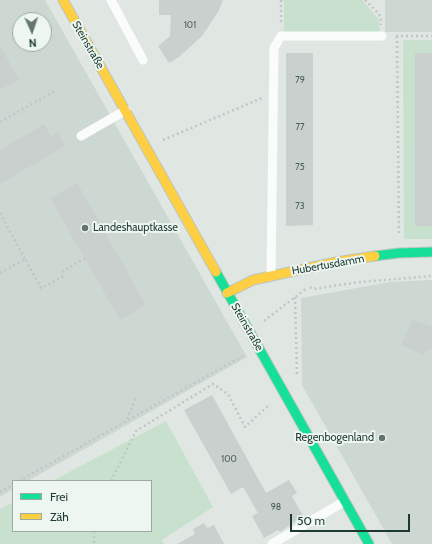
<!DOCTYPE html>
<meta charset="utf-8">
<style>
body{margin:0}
#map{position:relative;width:432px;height:544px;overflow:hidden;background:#e0e7e3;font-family:Cabin,sans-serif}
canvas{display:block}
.legend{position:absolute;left:12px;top:480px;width:140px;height:52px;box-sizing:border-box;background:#edf6f1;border:1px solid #9aaaa4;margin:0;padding:5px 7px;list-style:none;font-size:12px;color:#1e3931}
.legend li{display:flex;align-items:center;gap:8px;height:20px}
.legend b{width:20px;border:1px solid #9aaaa4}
.north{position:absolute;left:12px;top:12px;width:40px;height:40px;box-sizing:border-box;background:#edf6f1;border:1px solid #9aaaa4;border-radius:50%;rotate:177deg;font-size:11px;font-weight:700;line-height:16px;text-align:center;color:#1e3931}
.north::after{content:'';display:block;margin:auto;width:14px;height:18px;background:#62766f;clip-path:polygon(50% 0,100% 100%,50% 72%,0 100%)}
.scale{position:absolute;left:290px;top:514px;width:120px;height:18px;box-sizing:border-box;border:2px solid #1e3931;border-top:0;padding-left:5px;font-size:12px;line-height:14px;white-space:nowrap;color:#1e3931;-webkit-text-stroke:3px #edf6f1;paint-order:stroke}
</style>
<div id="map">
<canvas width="432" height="544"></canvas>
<ul class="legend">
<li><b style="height:5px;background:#16e098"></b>Frei</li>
<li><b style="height:5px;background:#ffcf43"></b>Zäh</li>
</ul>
<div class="north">N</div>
<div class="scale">50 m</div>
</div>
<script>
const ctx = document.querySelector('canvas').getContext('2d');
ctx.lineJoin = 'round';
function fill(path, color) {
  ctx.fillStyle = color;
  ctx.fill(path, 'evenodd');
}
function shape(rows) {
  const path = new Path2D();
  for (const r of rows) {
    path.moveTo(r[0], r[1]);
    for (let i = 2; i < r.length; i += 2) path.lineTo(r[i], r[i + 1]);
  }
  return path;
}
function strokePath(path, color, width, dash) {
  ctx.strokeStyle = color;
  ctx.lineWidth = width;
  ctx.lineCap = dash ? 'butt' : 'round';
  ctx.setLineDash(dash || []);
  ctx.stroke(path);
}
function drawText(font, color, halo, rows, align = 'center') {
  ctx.font = font + ' Cabin,sans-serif';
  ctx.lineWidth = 4;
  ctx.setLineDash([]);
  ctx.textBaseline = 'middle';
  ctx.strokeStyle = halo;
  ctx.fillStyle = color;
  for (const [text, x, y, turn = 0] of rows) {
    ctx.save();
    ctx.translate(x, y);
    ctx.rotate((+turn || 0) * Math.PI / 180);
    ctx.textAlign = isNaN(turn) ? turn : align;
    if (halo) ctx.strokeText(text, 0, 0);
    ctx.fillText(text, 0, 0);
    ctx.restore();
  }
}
const built = shape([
 [0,0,45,0,247,357,28,481,13,481,13,489,0,497],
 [20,20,44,20,44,44,20,44],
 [385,0,432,0,432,32,385,32],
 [432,280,432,544,392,544,302,385,301,298,390,282]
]);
const green = shape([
 [284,0,362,0,379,20,380,32,284,32],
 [403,40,432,40,432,239,404,239],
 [166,421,213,507,162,540,164,544,0,544,0,509,13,502,13,531,151,531,151,481,52,481]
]);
const building = shape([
 [159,0,223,0,218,12,202,36,179,57,169,63,158,46,170,36,171,15,159,15],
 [0,46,19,79,0,90],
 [286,53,313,53,313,225,286,226],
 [415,53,432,53,432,226,415,226],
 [44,124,51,136,58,132,65,146,0,184,0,150],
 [77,183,146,305,120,320,50,198],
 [412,320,432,326,432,350,427,350,423,355,401,345],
 [212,395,266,493,289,480,297,493,292,496,303,516,280,532,278,530,264,538,252,516,258,513,243,487,231,494,184,410],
 [204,523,207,528,214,525,224,544,177,544,195,534,193,529]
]);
const path = shape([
 [281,0,281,25],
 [365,0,379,14,381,19,381,25],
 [396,36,432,36],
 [397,36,399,235],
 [0,122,55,91],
 [163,140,262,98],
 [0,213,25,259],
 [62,272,85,258],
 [0,273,25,259,41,288,64,276],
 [310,287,313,289,360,282,432,276],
 [295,297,297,377],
 [264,321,307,288],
 [127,419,136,398],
 [19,481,243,356],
 [111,481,136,431,213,384,228,394,245,427,270,404],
 [0,492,13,485],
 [94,531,94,544]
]);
const lane = shape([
 [111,0,143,60],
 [81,136,126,110],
 [271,276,274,48,281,36,382,36],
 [272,544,345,501]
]);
const fast = shape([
 [375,256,399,253,432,252],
 [216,272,369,544]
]);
const slow = shape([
 [63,0,216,272],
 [227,293,253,280,336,262,375,256]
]);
const markers = [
 [85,228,4,"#62766f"],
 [382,438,4,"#62766f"]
];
const numberNames = [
 ["101",190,25],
 ["79",300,80],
 ["77",300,127],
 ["75",300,167],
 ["73",300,206],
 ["100",229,459],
 ["98",276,507]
];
const streetNames = [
 ["Steinstraße",88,45,60],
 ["Hubertusdamm",328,265,-10],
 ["Steinstraße",247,327,60]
];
const poiNames = [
 ["Landeshauptkasse",93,228],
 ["Regenbogenland",374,438,"right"]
];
fill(built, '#cdd8d3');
fill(green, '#c8e1ce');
fill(building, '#cad0cd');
strokePath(fast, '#bcc6c1', 11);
strokePath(slow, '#bcc6c1', 11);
strokePath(path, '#bec7c5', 2.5, [2, 3]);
strokePath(lane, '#fafbfb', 9);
strokePath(fast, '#16e098', 9);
strokePath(slow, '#ffcf43', 9);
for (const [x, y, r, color] of markers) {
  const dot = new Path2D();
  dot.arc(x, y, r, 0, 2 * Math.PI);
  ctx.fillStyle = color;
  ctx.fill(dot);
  strokePath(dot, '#edf6f1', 1.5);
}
drawText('9px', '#495f58', null, numberNames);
drawText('11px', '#1e3931', '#edf6f1', streetNames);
drawText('11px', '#1e3931', '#edf6f1', poiNames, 'left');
</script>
